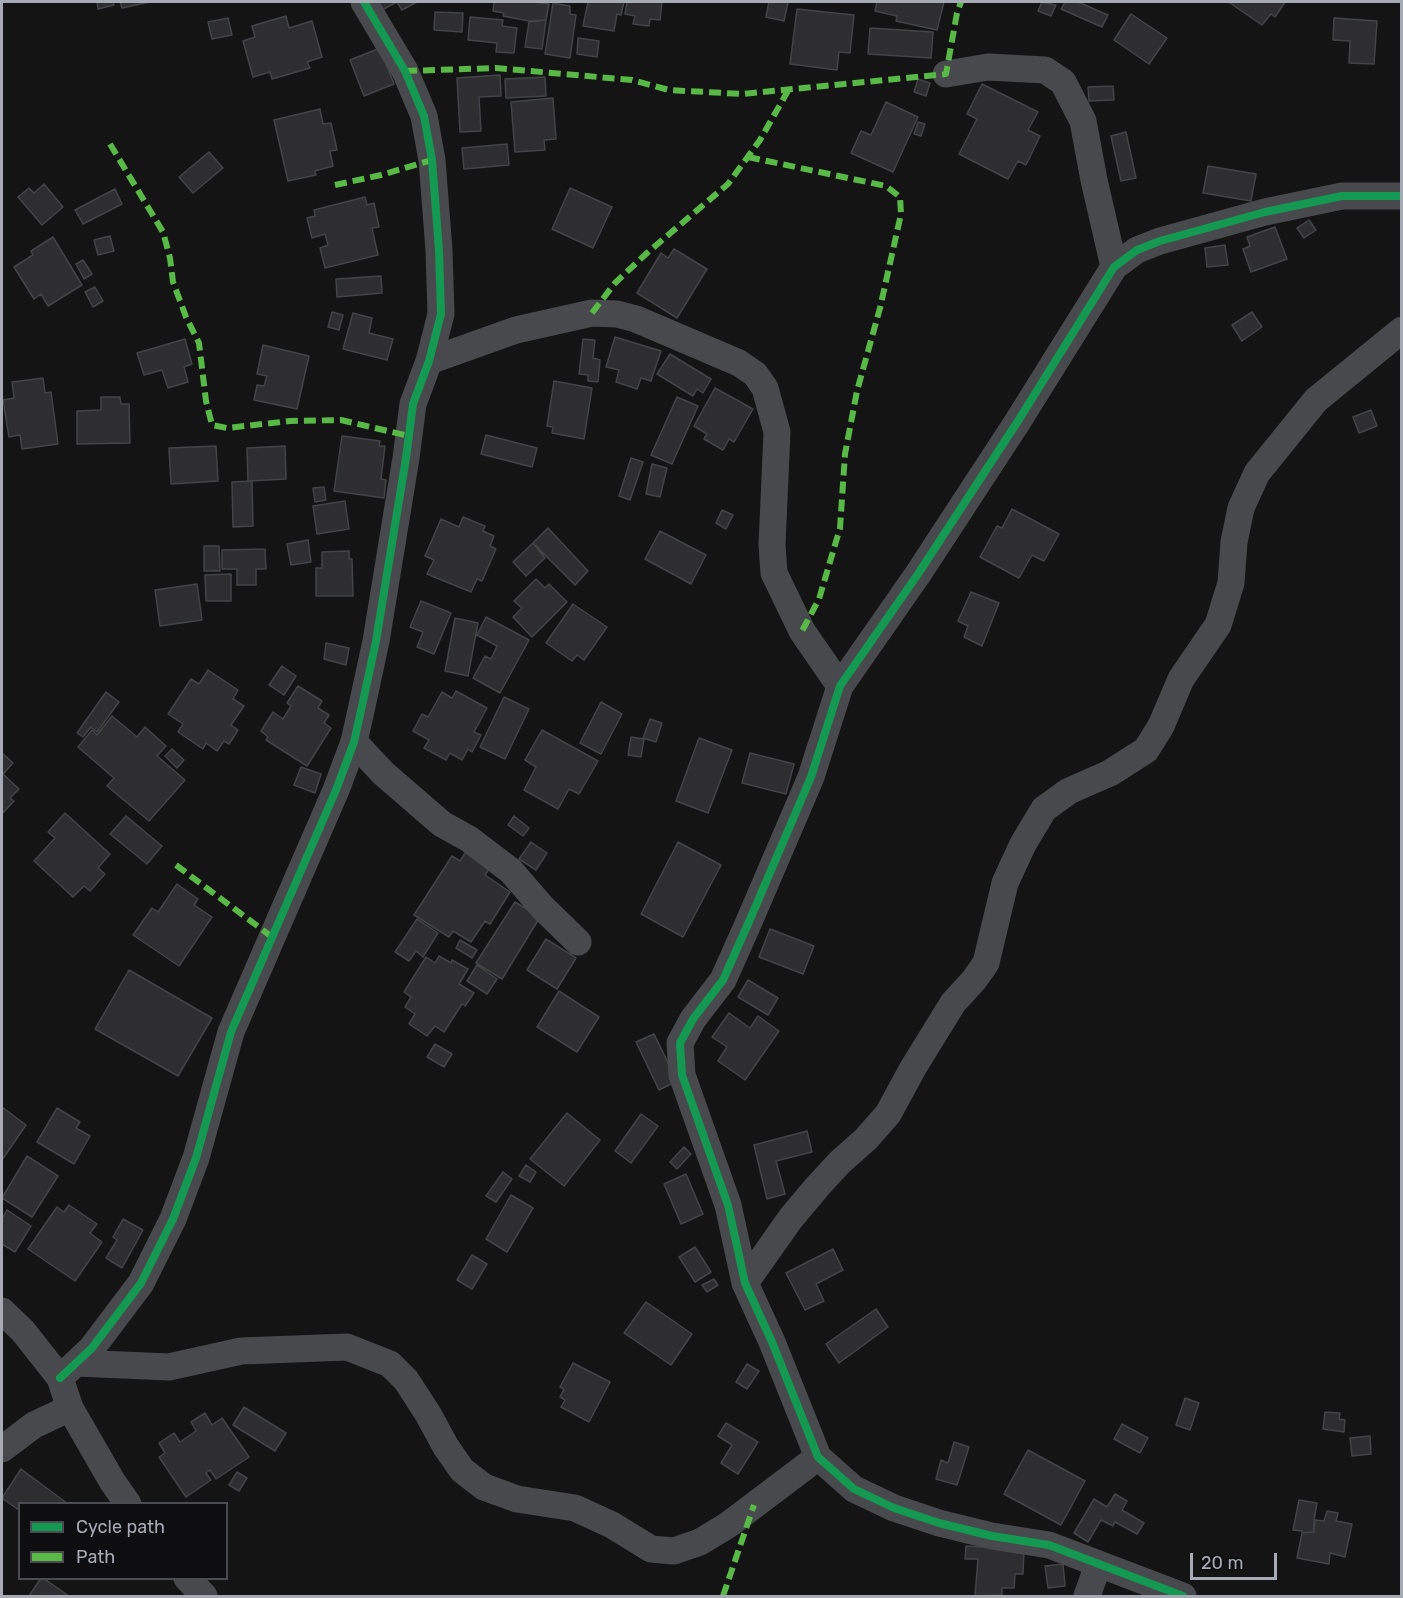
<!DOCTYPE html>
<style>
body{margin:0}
#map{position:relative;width:1403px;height:1598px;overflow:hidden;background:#141414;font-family:Rubik,sans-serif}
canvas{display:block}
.frame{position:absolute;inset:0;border:3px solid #a5aab5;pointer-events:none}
.legend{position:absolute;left:18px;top:1502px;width:210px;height:78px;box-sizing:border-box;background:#0e0e10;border:2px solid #4a4c52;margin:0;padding:8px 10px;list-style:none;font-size:18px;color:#a5aab5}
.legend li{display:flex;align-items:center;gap:12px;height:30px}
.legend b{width:30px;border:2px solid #4a4c52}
.scale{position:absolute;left:1190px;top:1553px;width:87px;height:27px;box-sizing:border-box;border:3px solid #a5aab5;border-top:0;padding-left:8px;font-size:18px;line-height:21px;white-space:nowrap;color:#a5aab5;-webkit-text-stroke:4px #0e0e10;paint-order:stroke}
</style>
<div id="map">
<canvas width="1403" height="1598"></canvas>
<div class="frame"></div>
<ul class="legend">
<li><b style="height:8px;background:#139951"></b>Cycle path</li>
<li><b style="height:8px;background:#58b947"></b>Path</li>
</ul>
<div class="scale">20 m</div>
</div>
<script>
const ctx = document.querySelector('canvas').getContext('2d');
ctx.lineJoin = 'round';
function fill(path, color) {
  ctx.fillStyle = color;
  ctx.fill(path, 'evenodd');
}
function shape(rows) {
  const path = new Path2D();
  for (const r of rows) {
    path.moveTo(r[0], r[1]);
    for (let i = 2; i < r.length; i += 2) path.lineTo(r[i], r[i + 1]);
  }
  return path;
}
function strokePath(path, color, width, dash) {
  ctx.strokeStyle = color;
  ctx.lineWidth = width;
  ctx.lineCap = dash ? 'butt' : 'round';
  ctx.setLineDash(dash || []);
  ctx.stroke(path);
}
const building = shape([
 [97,2,113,2,114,5,98,9,97,2],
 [120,2,150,2,122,8,120,2],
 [372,2,417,2,402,10,397,2,378,12,372,2],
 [494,2,534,2,549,4,546,20,529,21,503,16,504,13,493,11,494,2],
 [588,2,624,2,621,15,617,14,614,31,583,26,588,2],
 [627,2,662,2,660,20,650,19,649,26,633,24,635,16,625,14,627,2],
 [769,2,788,2,784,21,766,17,769,2],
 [877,2,944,2,937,30,896,21,897,16,875,11,877,2],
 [1042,2,1056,5,1051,16,1038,11,1042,2],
 [1065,2,1078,2,1108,15,1102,27,1061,9,1065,2],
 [1231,2,1285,2,1275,17,1271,14,1262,25,1230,3,1231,2],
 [553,3,570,6,570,14,576,15,570,58,545,54,553,3],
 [797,9,854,15,850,53,839,52,837,70,790,64,797,9],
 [435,12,463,13,462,32,434,30,435,12],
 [1131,14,1167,38,1149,64,1114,40,1131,14],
 [286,16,289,28,312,21,322,57,307,62,310,68,272,79,270,72,253,77,243,41,255,37,252,26,286,16],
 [470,17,503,20,502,26,517,28,514,53,496,52,497,43,468,40,470,17],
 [228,18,232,35,212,39,208,22,228,18],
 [1334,18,1377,21,1374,64,1349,63,1350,41,1333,40,1334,18],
 [546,20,542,49,525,47,529,22,546,20],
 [870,28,933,32,931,58,868,54,870,28],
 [578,38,599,41,597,57,577,54,578,38],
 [380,48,394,84,364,96,350,60,380,48],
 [500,75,501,96,479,97,481,131,460,132,457,78,500,75],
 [545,77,546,96,506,98,505,79,545,77],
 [918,79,930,83,926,96,914,92,918,79],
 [982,84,1038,112,1028,130,1040,136,1026,165,1018,161,1008,179,959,154,977,119,967,114,982,84],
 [1113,86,1114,100,1089,101,1088,87,1113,86],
 [553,98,556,139,544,140,545,150,515,152,511,102,553,98],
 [886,102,918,117,893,172,851,153,861,131,871,135,886,102],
 [320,109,323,124,331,123,337,150,330,151,333,166,315,171,316,175,288,181,274,120,320,109],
 [918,122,925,124,921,136,914,134,918,122],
 [1126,132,1136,178,1121,181,1111,136,1126,132],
 [507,144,509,165,464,169,462,148,507,144],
 [209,152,223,168,193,193,179,177,209,152],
 [1208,166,1256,174,1251,201,1203,193,1208,166],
 [44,184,63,207,42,225,18,197,29,188,34,193,44,184],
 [570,188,612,207,593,248,552,229,570,188],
 [115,189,122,204,83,224,75,210,115,189],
 [365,197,367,205,374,203,379,227,372,228,378,255,325,268,320,248,328,245,325,234,312,238,307,218,315,216,314,210,365,197],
 [1309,220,1316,230,1304,238,1297,228,1309,220],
 [1275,227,1287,259,1251,272,1243,249,1250,246,1247,237,1275,227],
 [110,236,114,251,98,255,94,240,110,236],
 [53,237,82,285,48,306,41,294,34,299,14,267,33,255,31,251,53,237],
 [1225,245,1228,265,1207,267,1205,248,1225,245],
 [674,249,707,269,677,318,637,293,661,253,668,258,674,249],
 [83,260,92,274,84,279,76,264,83,260],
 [381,276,382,293,337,297,336,279,381,276],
 [95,287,103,301,93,307,85,292,95,287],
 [332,312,343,315,339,330,328,327,332,312],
 [1252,312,1262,327,1242,341,1232,325,1252,312],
 [353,313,372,318,369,333,393,339,387,360,343,349,353,313],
 [615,337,661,351,651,381,641,378,637,389,616,382,619,370,606,367,615,337],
 [185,339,192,364,184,367,188,382,168,388,162,370,144,375,137,353,185,339],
 [583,339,595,340,593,358,600,360,598,382,588,381,588,375,579,374,583,339],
 [263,345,309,356,297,409,254,400,257,385,264,386,267,376,257,374,263,345],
 [670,354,711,379,703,393,697,389,693,396,657,374,670,354],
 [43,378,45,393,51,392,58,444,22,449,20,435,9,437,3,400,14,398,12,382,43,378],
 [554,381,592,388,584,439,552,433,553,427,547,426,554,381],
 [715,388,753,409,734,442,729,439,723,450,704,439,707,434,694,426,715,388],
 [101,397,120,397,121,404,129,404,130,443,77,444,77,411,101,410,101,397],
 [677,397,698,406,672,464,651,455,677,397],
 [1371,410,1377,426,1359,433,1353,417,1371,410],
 [486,435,537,448,532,467,481,454,486,435],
 [342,436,380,441,379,446,385,446,381,479,386,480,384,498,334,491,342,436],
 [216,446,218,481,171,484,169,448,216,446],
 [285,446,286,479,248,481,247,448,285,446],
 [631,458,643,462,630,500,619,496,631,458],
 [652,464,667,468,660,497,646,494,652,464],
 [252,481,253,526,233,527,232,482,252,481],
 [324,487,326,500,315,502,313,488,324,487],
 [345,501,349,529,317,534,313,506,345,501],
 [1012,509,1059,534,1044,561,1032,555,1019,578,980,557,997,526,1002,528,1012,509],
 [722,510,733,515,726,529,716,523,722,510],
 [463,517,485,526,483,531,494,536,490,546,496,549,482,581,477,579,471,592,427,574,434,560,425,556,441,519,459,527,463,517],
 [548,528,588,571,575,585,533,543,548,528],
 [660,531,706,555,691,584,645,559,660,531],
 [308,540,311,562,291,565,287,544,308,540],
 [533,543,545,558,526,576,513,562,533,543],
 [204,546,219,546,220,571,204,571,204,546],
 [265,549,266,569,256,569,256,585,237,585,237,569,222,569,222,550,265,549],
 [349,551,349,559,352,559,353,596,316,596,316,568,322,568,322,552,349,551],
 [231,574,231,601,206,601,205,575,231,574],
 [536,579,545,588,549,584,567,602,532,637,513,617,522,608,514,601,536,579],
 [197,584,202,620,160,626,155,590,197,584],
 [971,592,999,603,982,646,964,637,968,626,958,621,971,592],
 [421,601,451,613,434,654,417,647,423,632,410,627,421,601],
 [573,604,607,627,584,660,577,655,572,661,546,643,573,604],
 [486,617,529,640,500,693,473,678,485,656,491,659,497,646,477,635,486,617],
 [455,618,478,623,468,676,445,671,455,618],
 [326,643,349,648,346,665,324,659,326,643],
 [282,666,296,676,284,695,269,685,282,666],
 [208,670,238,690,233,699,244,706,231,725,238,730,229,744,224,741,217,751,206,743,203,749,178,732,183,724,168,714,191,679,199,684,208,670],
 [298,686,322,701,318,708,329,715,324,723,331,728,307,766,266,740,268,737,261,731,273,712,283,719,291,706,287,703,298,686],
 [456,691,487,708,474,732,481,735,472,752,468,749,462,760,450,753,446,760,424,748,429,740,413,731,422,714,428,717,442,692,452,698,456,691],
 [106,692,119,702,97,732,91,727,83,737,77,733,106,692],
 [504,697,529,709,505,759,480,747,504,697],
 [601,702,622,714,601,754,580,743,601,702],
 [112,716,137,737,145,727,166,746,157,756,185,780,149,821,107,786,114,778,78,747,92,730,97,735,112,716],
 [650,719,662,723,656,742,643,738,650,719],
 [542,730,598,761,579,794,569,789,558,809,524,790,536,767,525,760,542,730],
 [631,737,644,739,641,757,628,755,631,737],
 [699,738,732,750,708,813,676,801,699,738],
 [172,749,184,760,177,768,165,756,172,749],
 [2,753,13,763,3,774,19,789,10,798,14,801,2,814,2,753],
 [750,753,794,764,786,794,742,783,750,753],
 [301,767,321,774,315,793,294,785,301,767],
 [65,813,110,854,98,868,105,874,90,891,84,886,73,897,34,861,55,838,48,832,65,813],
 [126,816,162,846,147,864,110,834,126,816],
 [514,816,529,828,523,836,508,825,514,816],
 [531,842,547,853,536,870,519,859,531,842],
 [678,842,721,865,683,937,641,914,678,842],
 [467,850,491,866,485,875,510,892,490,924,485,921,471,942,453,931,449,937,414,915,452,856,460,861,467,850],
 [177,884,198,899,194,905,212,917,179,966,133,935,152,908,158,912,177,884],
 [515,902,540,917,502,979,476,963,515,902],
 [417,919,438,933,423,957,416,951,409,961,395,952,417,919],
 [770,929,814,946,803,974,759,957,770,929],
 [546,939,576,958,557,989,527,970,546,939],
 [460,940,477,950,472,958,456,948,460,940],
 [439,956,451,963,452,960,468,969,459,984,474,993,465,1006,462,1004,444,1032,435,1026,427,1036,409,1024,415,1014,405,1007,411,997,404,992,426,957,435,963,439,956],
 [477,965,497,979,487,994,467,981,477,965],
 [129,970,212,1018,178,1076,95,1029,129,970],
 [748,980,778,998,768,1015,738,997,748,980],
 [559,991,599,1017,577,1052,537,1027,559,991],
 [729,1013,750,1028,758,1016,779,1031,745,1080,718,1061,727,1047,712,1037,729,1013],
 [654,1034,677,1081,659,1090,636,1042,654,1034],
 [435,1044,452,1054,444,1067,427,1057,435,1044],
 [2,1107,26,1125,2,1160,2,1107],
 [57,1108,80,1122,76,1128,90,1136,74,1164,37,1142,57,1108],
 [567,1113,600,1140,564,1186,530,1159,567,1113],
 [641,1114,658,1126,631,1163,615,1151,641,1114],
 [807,1131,812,1152,776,1161,785,1194,767,1199,754,1145,807,1131],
 [684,1147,691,1154,677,1169,670,1162,684,1147],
 [27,1156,58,1176,32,1217,2,1198,27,1156],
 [526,1165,536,1172,530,1182,519,1176,526,1165],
 [503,1172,512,1179,496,1202,486,1196,503,1172],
 [686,1174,703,1214,681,1224,664,1184,686,1174],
 [511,1195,533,1208,507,1252,486,1239,511,1195],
 [69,1205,97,1224,90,1233,102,1242,75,1281,28,1249,57,1207,64,1212,69,1205],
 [7,1210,31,1226,15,1252,2,1244,2,1219,7,1210],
 [123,1219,143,1230,122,1268,106,1258,117,1240,113,1237,123,1219],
 [695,1247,711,1272,695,1282,679,1257,695,1247],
 [833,1249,843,1270,816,1284,824,1301,805,1310,786,1273,833,1249],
 [472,1255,487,1264,472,1289,457,1280,472,1255],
 [714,1279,718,1285,707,1292,702,1285,714,1279],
 [646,1302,692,1334,671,1365,624,1333,646,1302],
 [876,1309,888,1327,839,1363,826,1344,876,1309],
 [573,1363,610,1382,589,1422,561,1407,565,1400,560,1397,564,1389,560,1387,573,1363],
 [747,1364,759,1371,747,1389,736,1382,747,1364],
 [1185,1398,1199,1403,1190,1430,1176,1425,1185,1398],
 [244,1407,286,1433,275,1451,233,1425,244,1407],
 [1325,1412,1340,1413,1339,1419,1345,1420,1344,1432,1323,1429,1325,1412],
 [205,1413,212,1425,222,1418,249,1457,216,1479,210,1470,206,1473,211,1480,186,1497,159,1457,165,1453,159,1443,174,1433,180,1442,196,1431,191,1422,205,1413],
 [726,1423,758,1442,738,1474,721,1463,732,1445,718,1436,726,1423],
 [1122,1424,1148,1438,1140,1453,1114,1439,1122,1424],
 [1370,1436,1371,1454,1352,1456,1350,1438,1370,1436],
 [954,1442,969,1447,957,1485,936,1479,941,1460,948,1463,954,1442],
 [1028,1450,1085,1481,1061,1525,1004,1494,1028,1450],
 [21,1469,68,1504,20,1504,20,1511,2,1498,21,1469],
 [237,1472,247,1478,239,1491,229,1485,237,1472],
 [1115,1494,1127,1501,1122,1510,1144,1523,1137,1534,1115,1522,1113,1526,1101,1520,1088,1542,1074,1533,1094,1499,1107,1507,1115,1494],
 [1299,1500,1317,1503,1314,1520,1314,1532,1302,1533,1302,1531,1293,1530,1299,1500],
 [1327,1511,1338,1513,1336,1521,1352,1524,1345,1557,1330,1553,1329,1564,1297,1558,1302,1533,1314,1532,1315,1520,1324,1521,1327,1511],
 [966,1546,1024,1549,1023,1574,1015,1574,1014,1588,1002,1588,1002,1595,975,1596,978,1559,965,1559,966,1546],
 [1063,1564,1065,1586,1048,1588,1045,1566,1063,1564],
 [41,1578,43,1578,69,1596,29,1596,41,1578]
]);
const street = shape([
 [946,74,988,67,1045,70,1063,82,1083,121,1094,180,1114,267],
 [429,361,516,330,592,313,617,314,636,319,739,363,755,374,765,388,777,432,772,545,774,573,802,631,840,686],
 [354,742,383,773,442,824,469,839,511,871,542,907,578,942],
 [745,1283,791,1218,817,1187,839,1163,866,1139,888,1114,913,1068,953,1003,974,980,986,963,1005,883,1023,844,1044,809,1069,791,1110,773,1146,750,1161,726,1181,679,1218,625,1231,583,1234,542,1241,508,1257,473,1316,400,1402,330],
 [2,1311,23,1331,60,1378,70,1408,112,1481,128,1504],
 [76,1363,169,1367,241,1351,347,1347,390,1364,406,1380,428,1414,446,1447,462,1470,484,1487,517,1499,575,1508,612,1525,651,1549,674,1551,700,1542,728,1525,818,1457],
 [60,1378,92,1348,141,1283,173,1219,196,1158,231,1032,336,790,354,742,362,706,376,641,406,458,413,404,429,361,441,314,439,250,432,160,424,116,405,71,364,2],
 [2,1449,34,1425,70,1408],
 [187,1578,204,1596],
 [1087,1596,1098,1565],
 [1183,1596,1049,1545,992,1536,939,1523,894,1508,854,1489,818,1457,772,1342,745,1283,728,1205,682,1075,680,1043,693,1019,723,980,748,924,811,777,840,686,918,574,1018,421,1114,267,1137,250,1160,241,1265,212,1342,196,1402,196]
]);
const quiet = shape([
 [405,71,496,68,632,80,669,90,742,94,946,74,957,13,961,2],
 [110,144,163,232,170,258,173,282,186,317,199,343,206,401,212,425,227,428,290,421,341,420,409,436],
 [748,157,886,186,900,197,901,214,880,308,857,391,845,454,840,528,819,599,802,631],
 [335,185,381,175,432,160],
 [592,313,615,283,647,253,728,184,760,140,789,89],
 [176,865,272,937],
 [723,1596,754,1505]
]);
const cycleway = shape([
 [60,1378,92,1348,141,1283,173,1219,196,1158,231,1032,336,790,354,742,362,706,376,641,406,458,413,404,429,361,441,314,439,250,432,160,424,116,405,71,364,2],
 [1183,1596,1049,1545,992,1536,939,1523,894,1508,854,1489,818,1457,772,1342,745,1283,728,1205,682,1075,680,1043,693,1019,723,980,748,924,811,777,840,686,918,574,1018,421,1114,267,1137,250,1160,241,1265,212,1342,196,1402,196]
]);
fill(building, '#2e2e30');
strokePath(building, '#434448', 1.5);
strokePath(street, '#48494d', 27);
strokePath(quiet, '#58b947', 6, [12, 6]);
strokePath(cycleway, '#139951', 8);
</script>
